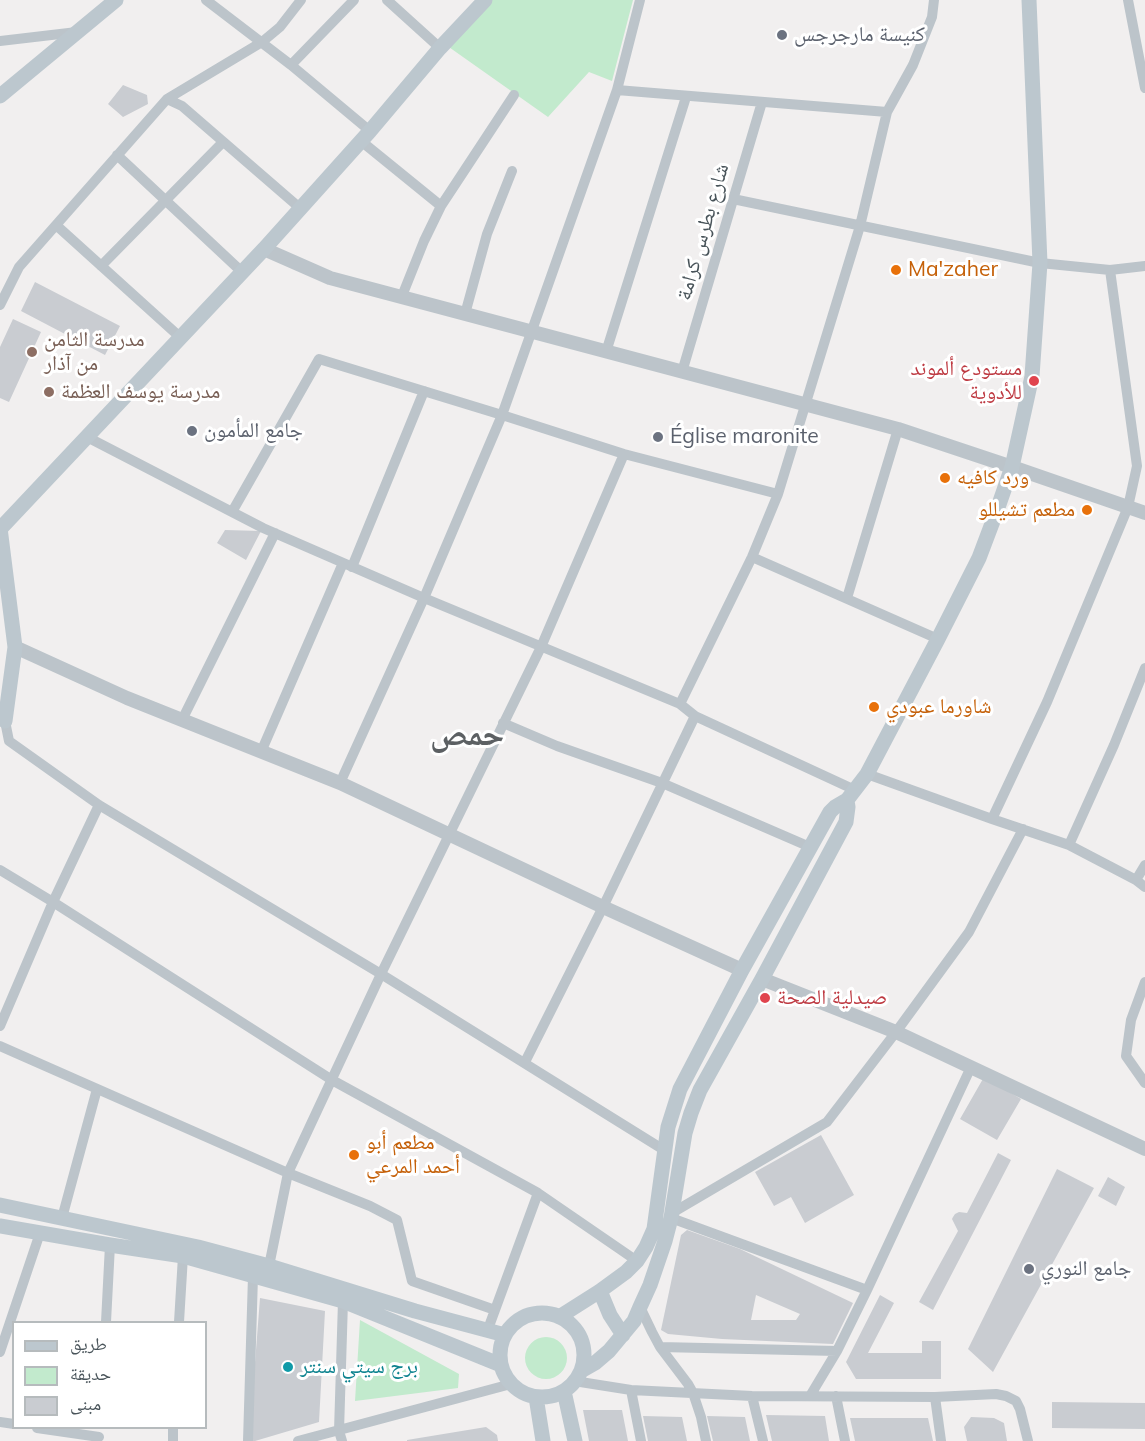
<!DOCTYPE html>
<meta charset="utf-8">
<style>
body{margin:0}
#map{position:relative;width:1145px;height:1441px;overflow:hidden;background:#f1efef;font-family:Mulish,"Noto Naskh Arabic",sans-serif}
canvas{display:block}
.legend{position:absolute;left:12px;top:1321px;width:195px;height:108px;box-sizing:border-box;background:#fff;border:2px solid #b6bbbd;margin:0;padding:8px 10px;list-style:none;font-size:18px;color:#49545a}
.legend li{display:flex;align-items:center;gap:12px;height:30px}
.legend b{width:30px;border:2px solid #b6bbbd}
</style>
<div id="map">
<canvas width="1145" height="1441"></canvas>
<ul class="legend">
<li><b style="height:8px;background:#bcc7ce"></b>طريق</li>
<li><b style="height:16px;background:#c2eacd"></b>حديقة</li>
<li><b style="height:16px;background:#c9ccd1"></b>مبنى</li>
</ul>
</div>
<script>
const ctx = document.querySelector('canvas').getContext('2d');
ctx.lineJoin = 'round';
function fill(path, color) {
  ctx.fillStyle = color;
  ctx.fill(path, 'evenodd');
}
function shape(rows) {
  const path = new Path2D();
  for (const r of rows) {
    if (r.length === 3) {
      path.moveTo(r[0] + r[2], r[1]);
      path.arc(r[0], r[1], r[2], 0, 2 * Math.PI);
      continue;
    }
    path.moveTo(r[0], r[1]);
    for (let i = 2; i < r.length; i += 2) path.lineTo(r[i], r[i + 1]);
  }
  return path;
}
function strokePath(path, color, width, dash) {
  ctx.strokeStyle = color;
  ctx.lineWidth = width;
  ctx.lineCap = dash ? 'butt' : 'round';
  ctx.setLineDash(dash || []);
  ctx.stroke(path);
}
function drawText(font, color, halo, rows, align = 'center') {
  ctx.font = font + ' Mulish,"Noto Naskh Arabic",sans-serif';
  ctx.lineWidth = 6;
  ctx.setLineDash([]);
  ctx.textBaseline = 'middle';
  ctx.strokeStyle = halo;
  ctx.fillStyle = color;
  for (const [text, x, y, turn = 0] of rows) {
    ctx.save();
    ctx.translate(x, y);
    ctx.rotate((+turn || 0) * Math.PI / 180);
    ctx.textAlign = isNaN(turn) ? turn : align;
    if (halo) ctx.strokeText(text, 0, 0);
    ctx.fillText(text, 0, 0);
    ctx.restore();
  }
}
const green = shape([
 [491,0,633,0,612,81,589,72,548,117,446,45],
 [360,1320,459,1374,458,1388,355,1401],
 [546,1358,21]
]);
const building = shape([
 [123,85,147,95,148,104,123,117,108,104],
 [35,282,120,326,105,355,21,311],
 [13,319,41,332,9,402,0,398,0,347],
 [225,530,261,531,246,560,217,543],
 [984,1077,1021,1099,997,1140,960,1119],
 [821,1135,854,1195,805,1223,791,1197,774,1206,755,1172],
 [998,1153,1011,1160,933,1310,919,1302,958,1231,952,1219,953,1217,955,1214,959,1212,967,1213],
 [1057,1169,1094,1188,993,1372,968,1349],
 [1108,1177,1125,1187,1116,1206,1098,1196],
 [687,1230,740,1249,853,1303,833,1344,722,1339,668,1334,661,1330,681,1235],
 [756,1295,800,1314,796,1320,751,1320],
 [880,1295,894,1303,868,1353,922,1353,922,1341,941,1341,941,1379,856,1379,846,1362],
 [260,1298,325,1311,319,1422,255,1441,249,1441],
 [1052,1402,1145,1403,1145,1429,1052,1428],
 [583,1410,622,1410,628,1441,589,1441],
 [766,1415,825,1416,829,1441,772,1441],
 [643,1416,682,1417,687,1441,648,1441],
 [707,1416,745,1417,750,1441,713,1441],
 [971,1417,994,1418,1004,1423,1007,1441,967,1441,964,1427],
 [850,1418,928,1418,933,1441,855,1441],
 [486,1427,497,1435,498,1441,407,1441,407,1440]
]);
const minor = shape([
 [206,0,291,65,370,131],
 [387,0,440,48],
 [1128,0,1145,88],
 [0,41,77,32],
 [291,65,354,0],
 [617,90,887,112],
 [167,99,182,106,301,209],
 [361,141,441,206],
 [117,155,242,272],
 [733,199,1040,263,1110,270,1145,266],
 [56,225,181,338],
 [101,266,223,142],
 [402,296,424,241,441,206,514,95],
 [0,305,19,267,167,99,262,42,280,27,301,0],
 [465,314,487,234,512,171],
 [606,352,686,97],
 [682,372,762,102],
 [87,437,263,528,424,598,680,704,695,716,855,790],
 [232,512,319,359,502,415,624,454,778,494],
 [752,557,938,639],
 [352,567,424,391],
 [847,598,898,429],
 [680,704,752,557,778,494,860,226,887,112,913,65,932,17,934,0],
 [0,718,5,721,9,741,99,805,381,974,664,1150],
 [182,720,275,533],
 [503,723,557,746,662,783,810,847],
 [261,752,343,563],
 [867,774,992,819,1069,845,1136,880,1145,887],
 [340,783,424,598,502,415,617,90,640,0],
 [992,819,1047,702,1128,507,1137,466,1110,270],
 [1069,845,1114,745,1145,668],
 [0,870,53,902,332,1080,538,1193,637,1261],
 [1136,880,1145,865],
 [1145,982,1131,1020,1126,1056,1145,1083],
 [0,1026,53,902,99,805],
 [0,1046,288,1173,370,1206,397,1220,412,1281,495,1310],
 [525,1062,603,907,695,716],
 [672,1213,827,1122,896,1032,969,932,1023,829],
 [62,1218,97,1089],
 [671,1218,867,1290],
 [269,1266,288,1173,381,974,541,647,624,454],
 [640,1307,652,1332,660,1347,688,1384,693,1393,701,1417,706,1441],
 [106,1322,110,1245],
 [179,1322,183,1256],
 [488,1329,538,1193],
 [660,1347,837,1351],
 [0,1352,40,1233],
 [574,1381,631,1390,752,1396,935,1397,996,1394,1006,1396,1016,1401,1020,1409,1028,1441],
 [631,1390,641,1441],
 [752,1396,763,1441],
 [810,1396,837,1351,867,1290,971,1067],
 [836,1396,845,1441],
 [935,1397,941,1441],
 [0,1422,14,1424],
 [37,1428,99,1437],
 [173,1441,173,1428],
 [248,1441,253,1276],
 [298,1441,511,1384],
 [342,1441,339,1431,343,1301]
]);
const tertiary = shape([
 [264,249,330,278,898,429,1012,467,1145,513],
 [15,647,127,698,340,783,603,907,742,970],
 [762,979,896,1032,1145,1149]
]);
const secondary = shape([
 [0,96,116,0],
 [0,528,15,647,5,721],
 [0,529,264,249,370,131,440,48,485,0],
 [0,1205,198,1247,269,1266,415,1311,505,1335],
 [0,1226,110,1245,183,1256,343,1301,501,1365],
 [600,1291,610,1315,623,1335],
 [542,1355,42],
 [559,1317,600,1291,626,1272,637,1261,646,1247,654,1229,668,1127,680,1089,742,970,830,812,835,807,847,800,867,774,938,639,979,558,996,513,1012,467,1032,376,1040,263,1029,0],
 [581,1371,595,1363,609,1351,634,1321,640,1307,650,1285,665,1241,671,1218,685,1133,691,1113,700,1090,762,979,846,822,848,807,847,800],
 [564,1391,575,1441],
 [536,1397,543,1441]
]);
const markers = [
 [782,35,6,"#6b7280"],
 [896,270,6,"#e8710a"],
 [32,352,6,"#8d6e63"],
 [1034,381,6,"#e0444e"],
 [49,392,6,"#8d6e63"],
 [192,431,6,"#6b7280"],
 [658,437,6,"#6b7280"],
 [945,478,6,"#e8710a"],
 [1087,510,6,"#e8710a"],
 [874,707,6,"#e8710a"],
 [765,998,6,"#e0444e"],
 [354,1155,6,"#e8710a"],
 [1029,1269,6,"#6b7280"],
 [288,1367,6,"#0f9aa8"]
];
const worshipNames = [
 ["كنيسة مارجرجس",794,35],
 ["جامع المأمون",204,431],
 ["Église maronite",670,437],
 ["جامع النوري",1041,1269]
];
const streetNames = [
 ["شارع بطرس كرامة",703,232,-74]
];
const foodNames = [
 ["Ma'zaher",908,270],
 ["ورد كافيه",957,478],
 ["مطعم تشيللو",1075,510,"right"],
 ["شاورما عبودي",886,707],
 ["مطعم أبو",366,1143],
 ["أحمد المرعي",366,1167]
];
const educationNames = [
 ["مدرسة الثامن",44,340],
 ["من آذار",44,364],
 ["مدرسة يوسف العظمة",61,392]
];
const healthNames = [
 ["مستودع ألموند",1022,369],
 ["للأدوية",1022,393],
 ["صيدلية الصحة",777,998,"left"]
];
const cultureNames = [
 ["برج سيتي سنتر",300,1367]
];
const townNames = [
 ["حمص",467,735]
];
fill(green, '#c2eacd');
fill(building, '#c9ccd1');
strokePath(minor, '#bcc4ca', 10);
strokePath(tertiary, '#bcc4ca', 14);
strokePath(secondary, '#bcc7ce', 15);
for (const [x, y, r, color] of markers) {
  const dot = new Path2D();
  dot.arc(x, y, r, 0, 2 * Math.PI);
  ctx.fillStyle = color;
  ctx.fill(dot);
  strokePath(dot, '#fff', 2);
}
drawText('21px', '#5b616d', '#fff', worshipNames, 'left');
drawText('21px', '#49545a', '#fff', streetNames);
drawText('21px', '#c56008', '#fff', foodNames, 'left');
drawText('21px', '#785e54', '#fff', educationNames, 'left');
drawText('21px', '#be3a42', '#fff', healthNames, 'right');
drawText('21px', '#0d838f', '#fff', cultureNames, 'left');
drawText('bold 33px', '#5c6063', '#fff', townNames);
</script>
